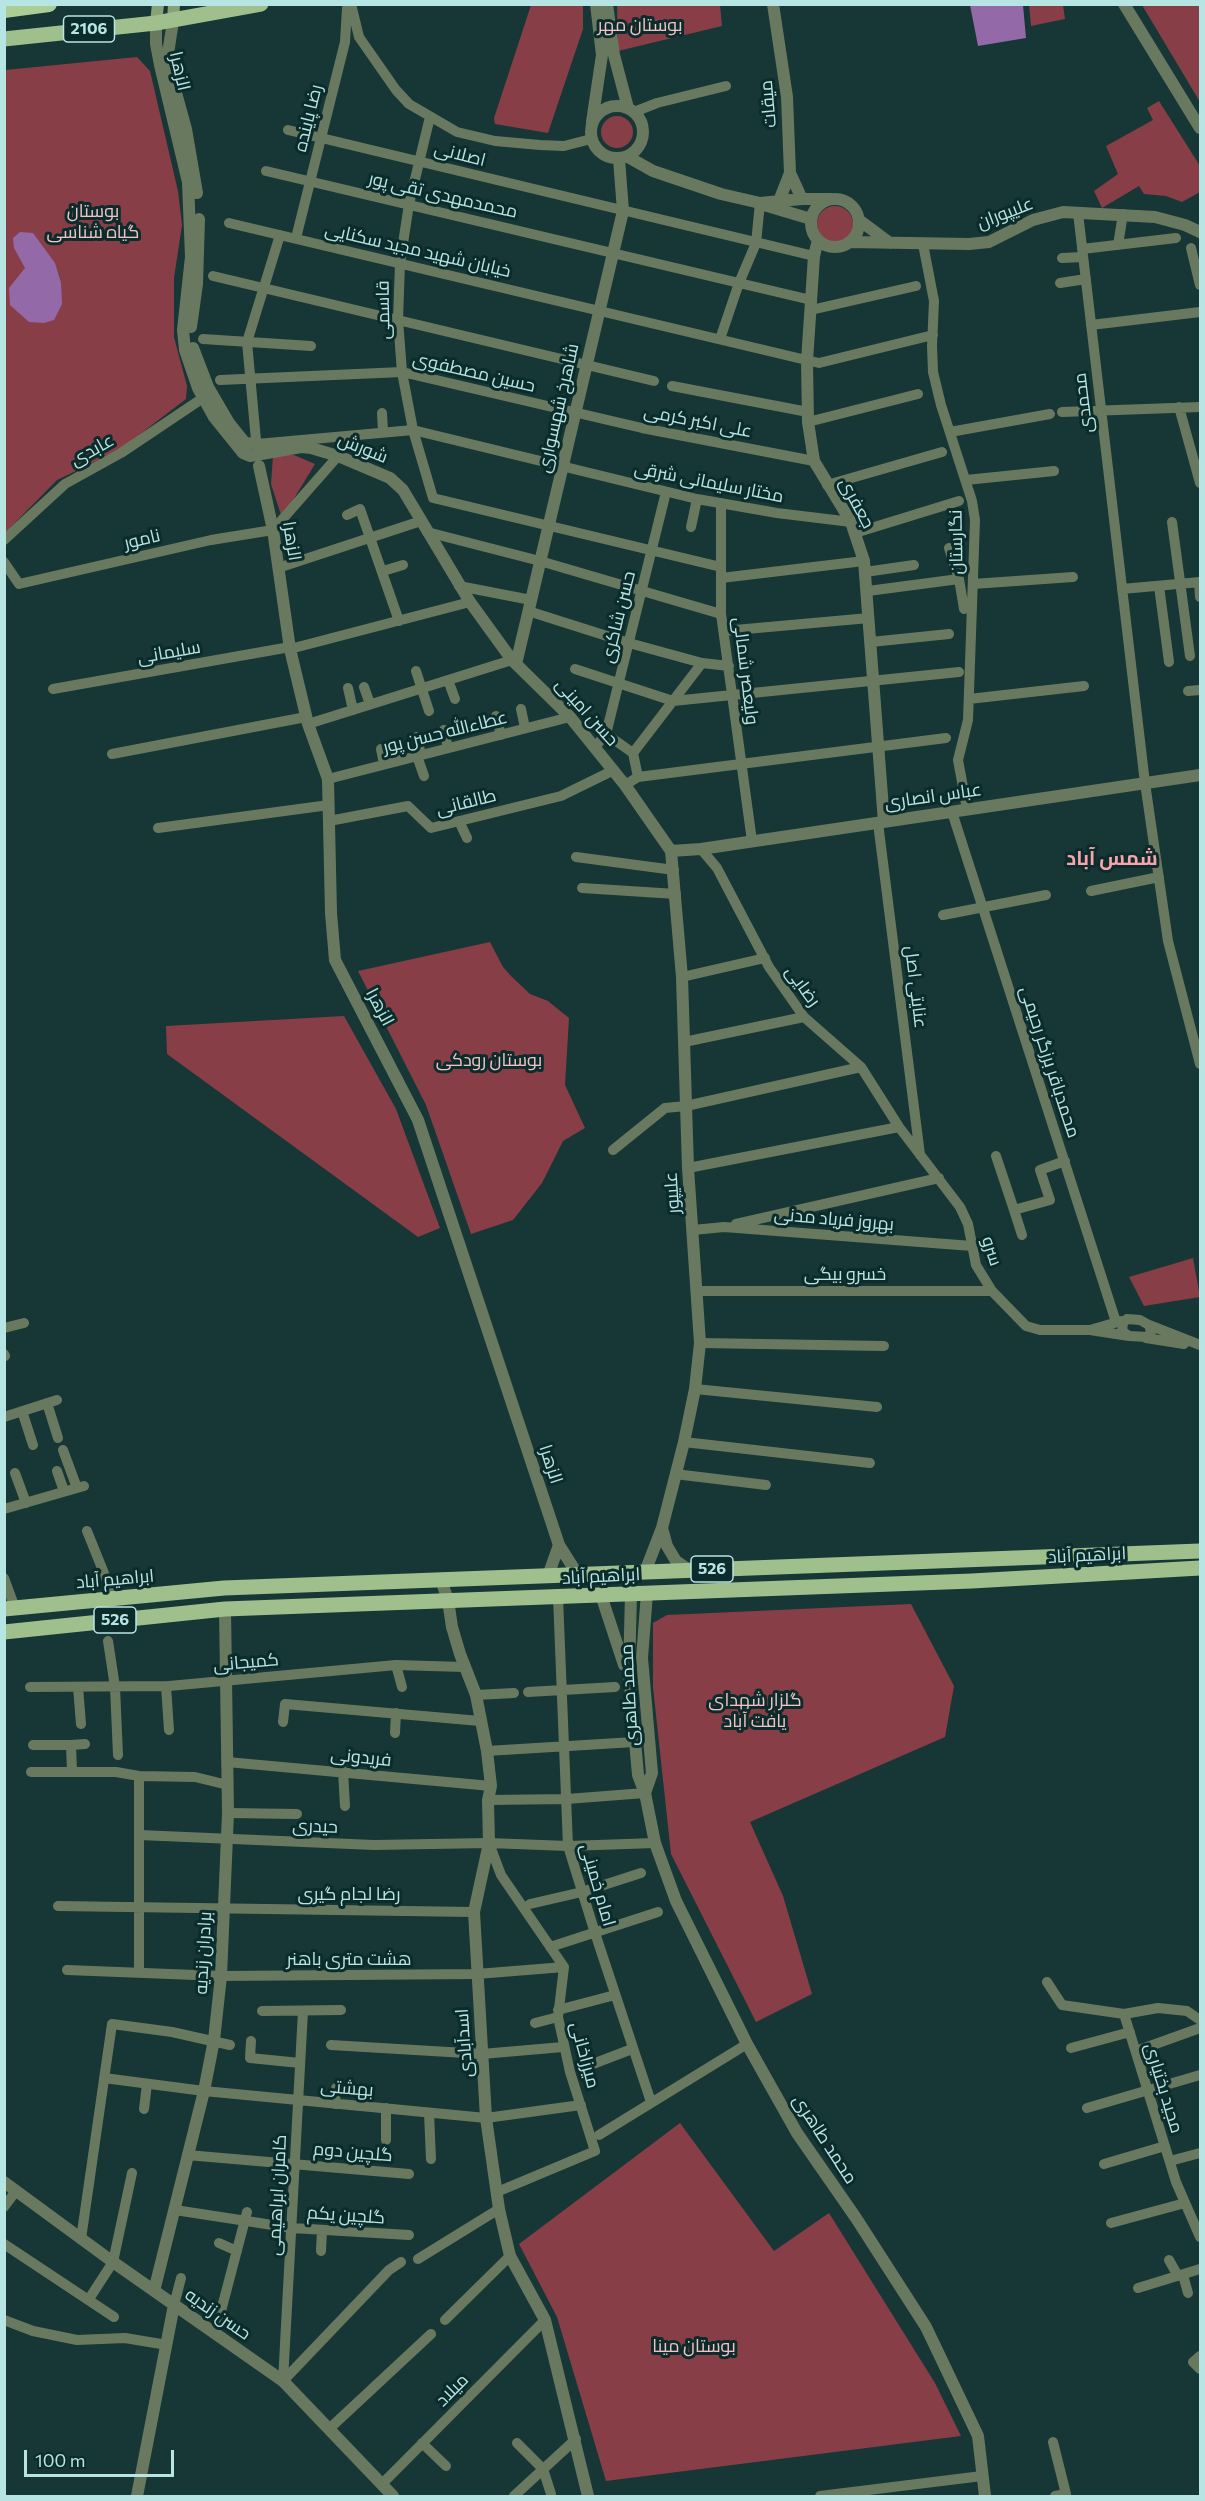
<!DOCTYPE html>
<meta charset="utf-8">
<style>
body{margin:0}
#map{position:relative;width:1205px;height:2501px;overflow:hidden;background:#173636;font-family:Commissioner,sans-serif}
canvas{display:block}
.frame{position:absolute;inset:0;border:6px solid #b7e5e3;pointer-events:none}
.scale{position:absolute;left:24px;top:2450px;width:150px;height:27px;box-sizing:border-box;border:3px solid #b7e5e3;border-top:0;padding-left:8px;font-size:18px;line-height:21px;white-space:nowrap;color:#b7e5e3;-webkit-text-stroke:4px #0c2c2c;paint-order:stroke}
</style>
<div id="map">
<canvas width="1205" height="2501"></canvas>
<div class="frame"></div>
<div class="scale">100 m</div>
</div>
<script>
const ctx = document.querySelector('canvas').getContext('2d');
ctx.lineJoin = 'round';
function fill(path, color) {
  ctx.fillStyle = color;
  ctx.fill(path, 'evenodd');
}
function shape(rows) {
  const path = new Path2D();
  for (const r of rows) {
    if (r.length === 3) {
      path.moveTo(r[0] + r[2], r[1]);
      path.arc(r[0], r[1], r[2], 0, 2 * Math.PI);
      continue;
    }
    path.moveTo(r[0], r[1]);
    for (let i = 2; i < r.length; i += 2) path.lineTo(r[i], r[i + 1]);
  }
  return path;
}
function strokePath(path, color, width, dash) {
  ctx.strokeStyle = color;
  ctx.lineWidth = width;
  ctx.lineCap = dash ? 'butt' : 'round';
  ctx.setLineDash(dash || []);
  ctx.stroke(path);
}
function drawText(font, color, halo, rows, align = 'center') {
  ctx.font = font + ' Commissioner,Cairo,sans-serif';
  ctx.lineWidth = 6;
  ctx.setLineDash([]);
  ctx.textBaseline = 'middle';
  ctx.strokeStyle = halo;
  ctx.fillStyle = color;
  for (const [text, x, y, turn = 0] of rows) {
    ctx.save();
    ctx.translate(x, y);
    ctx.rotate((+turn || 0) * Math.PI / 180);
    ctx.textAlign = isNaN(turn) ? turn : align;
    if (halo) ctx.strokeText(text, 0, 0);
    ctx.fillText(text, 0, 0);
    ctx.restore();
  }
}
const green = shape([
 [531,5,583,6,583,29,548,133,495,124,494,118],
 [617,5,720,5,722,26,618,51],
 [1029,5,1063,5,1065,19,1031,26],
 [1142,5,1200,5,1200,103,1200,102],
 [137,57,150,71,178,191,182,225,174,278,174,337,187,386,186,399,118,451,57,480,5,533,5,70],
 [1159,101,1200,166,1200,192,1182,202,1166,196,1144,194,1139,186,1102,208,1094,191,1118,174,1106,146,1153,120,1147,108],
 [617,132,16],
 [835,224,18],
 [273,455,294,455,315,464,282,518,271,484],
 [490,942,503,967,511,976,530,994,548,1001,569,1018,565,1085,585,1128,563,1141,542,1183,513,1220,471,1234,426,1105,358,971],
 [344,1016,396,1109,440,1228,418,1237,167,1054,166,1026],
 [1193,1258,1200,1297,1144,1306,1129,1277],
 [911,1604,954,1686,945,1737,750,1822,783,1896,812,1994,756,2022,671,1854,653,1687,653,1623,667,1615],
 [680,2123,774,2251,829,2213,935,2383,961,2436,606,2481,557,2317,519,2244]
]);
const water = shape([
 [970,5,1023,5,1026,38,978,46],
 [20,232,33,233,55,263,61,283,62,304,54,320,44,323,29,322,10,305,9,288,25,268,14,248,13,238]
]);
const minor = shape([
 [351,4,359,37,396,90,409,104,457,132,495,141,540,145,564,146,591,139],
 [634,112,657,103,726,86],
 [429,121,409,204,400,263,398,320,402,372,413,430,433,498,721,567],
 [288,130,814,256],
 [266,171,811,300],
 [1078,213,1145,783,1168,941,1200,1064],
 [229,223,819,363,933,335],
 [296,238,345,42,347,8],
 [923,244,934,301,932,346,933,372,941,405,972,501,975,520,968,720,958,760,967,809],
 [1118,245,1123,214],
 [1191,248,1200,285],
 [1082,249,1176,238],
 [1062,258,1083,257],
 [213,276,654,381],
 [1060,283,1086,279],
 [811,310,916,286],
 [1091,325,1200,312],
 [203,339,311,346],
 [720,339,739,283,756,243,760,203],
 [220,380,402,372,642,428,814,461],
 [672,386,808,412],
 [1179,407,1200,483],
 [1062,412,1200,407],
 [382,413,383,432],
 [808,422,918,394],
 [950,432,1050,414],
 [257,444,413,430,697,499,777,513,851,522],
 [257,451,247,342,280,235],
 [966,480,1054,471],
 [827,485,942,452],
 [721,503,721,614,752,841],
 [347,515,360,509,399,621],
 [1172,522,1190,656],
 [691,527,697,499],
 [427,532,540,561,721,614],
 [855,533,959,501],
 [4,540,65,484,121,453,203,398],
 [949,548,959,579,964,609],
 [4,562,19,584,211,540,273,530,338,456],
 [278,568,421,521],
 [383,571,403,565],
 [865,572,914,565],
 [721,578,864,561],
 [1199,582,1200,597],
 [973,584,1073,577],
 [459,586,531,600],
 [1159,586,1169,662],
 [1122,589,1200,582],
 [868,591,959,579],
 [528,611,629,643,702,663,729,666],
 [724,631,869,618],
 [871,642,949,634],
 [290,649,470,602],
 [575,669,673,701,959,672],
 [416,671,429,711],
 [448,680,455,699],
 [364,687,370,704],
 [348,688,353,710],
 [53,689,290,647],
 [1188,691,1200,690],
 [969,699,1084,686],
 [521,709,525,728],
 [496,716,501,735],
 [308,724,512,660],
 [444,730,448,748],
 [606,734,633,753,638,777],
 [417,737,421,755],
 [393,745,397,761],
 [595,747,606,734,666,492],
 [381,749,384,764],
 [633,753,702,663],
 [112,754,306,717],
 [417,756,424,776],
 [328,779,570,717],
 [625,785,638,777,946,738],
 [952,812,1116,1322],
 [329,821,408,806,431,828,561,796,614,770],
 [459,821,467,838],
 [878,823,920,1155],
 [158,828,329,805],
 [701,849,717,868,769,967,804,1017,861,1067,899,1127,960,1207,968,1224,976,1265,992,1291,1026,1326,1040,1330,1090,1330],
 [576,857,674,870],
 [582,888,676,894],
 [1091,891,1159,877],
 [943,915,1046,895],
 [682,977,765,958],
 [684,1042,804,1017],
 [613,1150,665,1108,686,1106,861,1067],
 [996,1156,1014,1210,1050,1200,1040,1170,1065,1161],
 [688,1168,899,1127],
 [1014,1210,1022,1235],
 [736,1224,939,1178],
 [693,1230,724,1227,972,1246],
 [697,1291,992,1291],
 [1127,1319,1140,1320,1149,1325,1151,1332,1148,1337,1129,1336,1122,1331,1123,1323,1127,1319],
 [1121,1321,1090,1330,1129,1336],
 [1149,1325,1200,1345],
 [4,1328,24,1323],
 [1146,1338,1184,1344],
 [700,1343,884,1346],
 [4,1354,5,1356],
 [695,1389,877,1407],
 [47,1403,58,1438],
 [22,1411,33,1445],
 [4,1417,57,1400],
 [684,1442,870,1463],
 [63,1450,77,1488],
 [57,1471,64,1491],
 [15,1473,26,1503],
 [675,1474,766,1485],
 [4,1509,84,1486],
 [87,1531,114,1598],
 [4,1578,15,1608],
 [558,1597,568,1846,595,1933,651,2102],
 [108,1641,115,1687,118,1755],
 [396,1665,402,1687],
 [166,1686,169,1730],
 [30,1687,169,1686,396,1665,464,1667],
 [78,1687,81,1724],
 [528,1692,615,1687],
 [476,1695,514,1693],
 [283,1722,285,1704,480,1721],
 [395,1733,396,1713],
 [33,1745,71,1745,72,1772],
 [71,1745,85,1744],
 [487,1751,634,1742],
 [227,1762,491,1786],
 [343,1771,345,1806],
 [31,1772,116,1772,139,1776,195,1777,228,1785],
 [139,1776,139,1973],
 [488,1800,567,1799,645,1793],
 [228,1813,297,1814],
 [139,1835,374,1845,489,1843,568,1846,655,1843],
 [489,1843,501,1875,564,1967,558,2017,570,2072,595,2151,497,2192],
 [530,1904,582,1892,641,1873],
 [58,1906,474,1912],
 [550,1947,658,1912],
 [67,1970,221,1976,477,1974,564,1967],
 [1047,1982,1062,2005,1124,2014,1158,2008,1187,2011,1200,2020],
 [558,2010,615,1995],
 [262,2011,341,2010],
 [1124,2014,1176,2182,1200,2237],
 [535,2023,558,2017],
 [251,2041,250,2058,300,2063],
 [331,2045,482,2054,563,2047],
 [1151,2046,1158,2069],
 [1071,2048,1130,2032],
 [1136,2051,1200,2028],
 [585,2067,632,2049],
 [104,2078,204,2091,486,2118,581,2105],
 [335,2104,336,2088],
 [386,2108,386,2140],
 [1087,2108,1200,2075],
 [144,2109,147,2084],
 [429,2113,431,2159],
 [599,2135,747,2044],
 [187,2155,409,2174],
 [1170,2161,1200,2153],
 [1104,2164,1165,2146],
 [4,2207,16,2191],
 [175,2210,292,2228,409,2235],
 [1111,2223,1185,2203],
 [81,2239,112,2024,172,2032,230,2045],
 [219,2243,237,2251],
 [4,2244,114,2317],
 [321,2251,322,2230],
 [418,2259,499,2209],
 [1169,2260,1178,2276],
 [1183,2275,1188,2293],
 [1138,2288,1200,2269],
 [89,2299,113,2262,132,2173],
 [174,2305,181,2278],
 [4,2320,33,2331,77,2340,125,2338,167,2345],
 [445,2320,510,2256],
 [215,2334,247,2212],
 [1200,2356,1193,2362,1200,2369],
 [283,2381,303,2011],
 [283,2381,389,2270,401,2262],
 [329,2429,431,2334],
 [1053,2442,1066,2494,1055,2496],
 [422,2443,446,2466],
 [517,2443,543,2469,551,2494],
 [382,2484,545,2320],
 [514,2496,576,2439],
 [820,2496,982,2476]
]);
const tertiary = shape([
 [607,4,614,55,628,108],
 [773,4,787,97,790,173,802,199],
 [1124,4,1200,128],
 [173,21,167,60,186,129,197,193],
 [156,23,156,44,160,65,188,182,191,257,183,330,185,350,198,388,214,417,243,453,250,456,301,447,311,448,338,456,390,478,403,490,470,602,512,660,570,717,625,785,671,851,682,977,688,1168,700,1343,695,1389,684,1442,662,1528,645,1572],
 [617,132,26],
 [592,122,602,55,596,4],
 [628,157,653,171,721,194,760,203,802,199,831,199],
 [835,223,24],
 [779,201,790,173],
 [764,205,811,219],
 [859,220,890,243],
 [818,240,814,256,807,361,808,422,814,461,851,522,864,561,884,822],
 [849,242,969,244,989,242,1033,220,1063,212,1155,217,1185,225,1200,232],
 [191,327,197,284,199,219],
 [193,348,208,387,229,423,245,443,257,444],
 [259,466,273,530,290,649,308,724,328,779,331,913,335,960,418,1120,559,1545,578,1575],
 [516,664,623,211,619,159],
 [671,851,701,849,1200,775],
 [662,1528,667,1546,676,1561,689,1570],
 [541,1576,549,1573,559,1545],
 [441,1580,448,1600,452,1627,460,1654,476,1695,487,1751,491,1786,488,1800,489,1843,474,1912,486,2118,499,2209,510,2256,545,2320,588,2496],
 [631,1594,629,1673,638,1775,645,1793,655,1843,676,1901,747,2044,797,2133,856,2218,926,2327,978,2436,985,2496],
 [601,1595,624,1665],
 [645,1793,652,1773,642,1658,647,1593],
 [4,2182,113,2262,283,2381,393,2496],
 [154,2291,204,2091,214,2040,221,1976,228,1813,225,1609],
 [137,2496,174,2305]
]);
const secondary = shape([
 [173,21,174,4],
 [156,23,158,4]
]);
const primary = shape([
 [4,39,156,23,261,4],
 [4,1609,224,1588,1200,1551],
 [4,1632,225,1609,972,1581,1200,1568]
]);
const trunk = shape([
 [4,10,49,4]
]);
const shields = [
 [89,29,51],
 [712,1569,42],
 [115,1620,42]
];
const shieldNames = [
 ["2106",89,29],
 ["526",712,1569],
 ["526",115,1620]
];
const parkNames = [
 ["بوستان مهر",640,25],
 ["بوستان",93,211],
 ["گیاه شناسی",93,232],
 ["بوستان رودکی",489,1060],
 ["گلزار شهدای",755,1700],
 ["یافت آباد",755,1721],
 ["بوستان مینا",694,2346]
];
const streetNames = [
 ["الزهرا",180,71,77],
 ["میقات",768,104,-95],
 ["رضا پاینده",308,118,-76],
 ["اصلانی",460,154,14],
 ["محمدمهدی تقی پور",443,195,13],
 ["علیپوران",1005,213,-21],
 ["خیابان شهید مجید سکنایی",418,250,13],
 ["قاسمی",383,310,-91],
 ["حسین مصطفوی",474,372,13],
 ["محمدی",1083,403,-97],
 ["شاهرخ شهسواری",558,408,-77],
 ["علی اکبر کرمی",698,421,11],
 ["شورش",363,448,22],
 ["عابدی",92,450,-29],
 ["مختار سلیمانی شرقی",709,482,11],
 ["جعفری",857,503,62],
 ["نامور",142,539,-13],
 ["الزهرا",292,541,81],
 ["نگارستان",956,542,-91],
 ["حسن شاکری",618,617,-76],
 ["سلیمانی",169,652,-10],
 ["ولیعصر شمالی",746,671,83],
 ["حسن امینی",587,712,48],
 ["عطاءالله حسن پور",445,732,-14],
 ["عباس انصاری",933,796,-8],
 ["طالقانی",466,802,-14],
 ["رضایی",803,986,54],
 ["عنایتی اصل",916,987,83],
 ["الزهرا",380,1007,62],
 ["محمدباقر برزگر رحیمی",1050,1062,72],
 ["علیپور",672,1193,-94],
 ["بهروز فریاد مدنی",834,1219,5],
 ["سرو",992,1251,72],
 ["خسرو بیگی",845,1274],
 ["الزهرا",551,1464,72],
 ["ابراهیم آباد",1087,1555,-3],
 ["ابراهیم آباد",601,1576,-3],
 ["ابراهیم آباد",115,1579,-5],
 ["کمیجانی",246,1662,-5],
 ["محمد طاهری",629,1695,-93],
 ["فریدونی",361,1757,6],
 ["حیدری",315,1826,2],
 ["امام خمینی",598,1885,74],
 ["رضا لجام گیری",349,1894],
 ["برادران زندیه",203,1953,-87],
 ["هشت متری باهنر",349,1959],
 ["اسدآبادی",464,2043,-94],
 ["میرزاخانی",585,2055,75],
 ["بهشتی",347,2088,5],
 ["مجید بختیاری",1164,2088,73],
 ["محمد طاهری",825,2139,57],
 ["گلچین دوم",353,2152,5],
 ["کامران ابراهیمی",277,2195,-87],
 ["گلچین یکم",346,2215,4],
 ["حسن زندیه",218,2314,35],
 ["میلاد",452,2390,-45]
];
const neighbourhoodNames = [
 ["شمس آباد",1112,858]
];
fill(green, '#883e47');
fill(water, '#9469a8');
strokePath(minor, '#697960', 10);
strokePath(tertiary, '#697960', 12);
strokePath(secondary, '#88a179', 12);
strokePath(primary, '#9fc08d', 15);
strokePath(trunk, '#aace96', 16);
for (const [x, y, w] of shields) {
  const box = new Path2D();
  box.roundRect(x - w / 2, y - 13, w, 26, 4.5);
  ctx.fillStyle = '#0c2c2c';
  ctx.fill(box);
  strokePath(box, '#b7e5e3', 1.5);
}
drawText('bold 16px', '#b7e5e3', null, shieldNames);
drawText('18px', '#f2c3c6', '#0c2c2c', parkNames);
drawText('18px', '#b7e5e3', '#0c2c2c', streetNames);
drawText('bold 20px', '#f8a4aa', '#0c2c2c', neighbourhoodNames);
</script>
